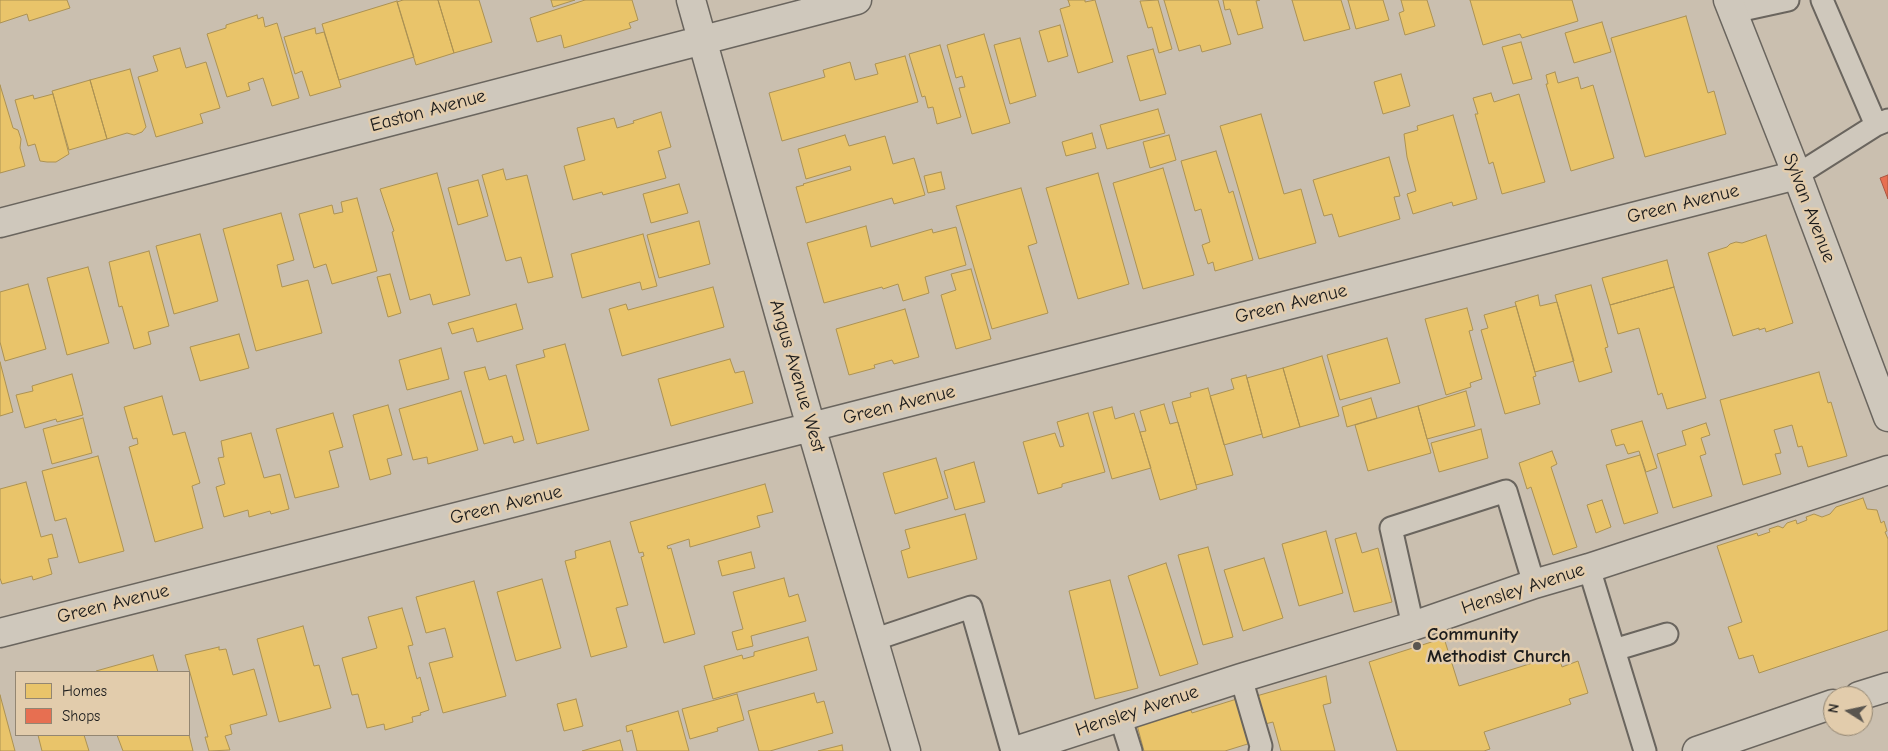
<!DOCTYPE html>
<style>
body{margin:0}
#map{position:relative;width:1888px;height:751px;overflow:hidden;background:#cabfaf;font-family:"Comic Neue",sans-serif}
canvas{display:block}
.legend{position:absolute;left:15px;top:671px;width:175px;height:65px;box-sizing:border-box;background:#e2ccac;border:1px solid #938672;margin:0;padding:6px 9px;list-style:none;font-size:15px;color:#1c1c1c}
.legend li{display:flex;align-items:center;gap:10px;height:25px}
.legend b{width:25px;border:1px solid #938672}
.north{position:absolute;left:1823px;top:686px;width:50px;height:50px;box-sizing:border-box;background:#e2ccac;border:1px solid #938672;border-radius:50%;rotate:280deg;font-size:14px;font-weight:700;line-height:20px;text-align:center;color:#1c1c1c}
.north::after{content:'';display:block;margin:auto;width:18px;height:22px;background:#59554f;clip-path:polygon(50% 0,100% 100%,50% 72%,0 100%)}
</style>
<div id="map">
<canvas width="1888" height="751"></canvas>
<ul class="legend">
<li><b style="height:14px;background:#e9c46a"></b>Homes</li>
<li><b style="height:14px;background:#e76f51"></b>Shops</li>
</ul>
<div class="north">N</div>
</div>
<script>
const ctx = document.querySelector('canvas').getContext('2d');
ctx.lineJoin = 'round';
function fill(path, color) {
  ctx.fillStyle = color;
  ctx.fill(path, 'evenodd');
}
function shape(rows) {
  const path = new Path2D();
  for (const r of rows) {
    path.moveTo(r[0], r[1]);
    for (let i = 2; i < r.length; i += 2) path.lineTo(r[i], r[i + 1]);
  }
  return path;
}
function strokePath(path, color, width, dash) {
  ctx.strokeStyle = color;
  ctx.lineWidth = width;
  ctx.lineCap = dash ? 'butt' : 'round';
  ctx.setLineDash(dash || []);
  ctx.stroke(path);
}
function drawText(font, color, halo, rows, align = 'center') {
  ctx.font = font + ' "Comic Neue",sans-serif';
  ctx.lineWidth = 5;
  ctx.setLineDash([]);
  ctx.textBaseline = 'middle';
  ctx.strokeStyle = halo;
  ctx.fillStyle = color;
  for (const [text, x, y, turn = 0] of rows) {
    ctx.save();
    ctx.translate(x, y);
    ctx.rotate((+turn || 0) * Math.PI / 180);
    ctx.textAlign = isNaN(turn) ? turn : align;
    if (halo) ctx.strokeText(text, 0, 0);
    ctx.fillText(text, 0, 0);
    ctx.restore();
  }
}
const homes = shape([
 [0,0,67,0,70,8,29,21,27,14,0,23,0,0],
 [403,0,438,0,454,53,416,65,397,2,403,0],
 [438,0,479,0,492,42,454,53,438,0],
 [551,0,575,0,553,7,551,0],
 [585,0,632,0,638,20,629,23,631,28,564,48,561,35,537,42,530,18,585,0],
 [1068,0,1085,0,1085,2,1095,0,1113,62,1078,73,1060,9,1070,6,1068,0],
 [1158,0,1172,49,1159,53,1152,27,1148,28,1140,1,1158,0],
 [1164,0,1218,0,1231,44,1202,52,1200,45,1179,51,1164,0],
 [1223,0,1260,0,1256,1,1263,28,1238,35,1230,9,1225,10,1223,0],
 [1292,0,1341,0,1350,29,1304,41,1292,0],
 [1348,0,1383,0,1389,20,1356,29,1348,0],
 [1401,0,1427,0,1435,26,1405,35,1399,13,1404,11,1401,0],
 [1470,0,1572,0,1578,21,1522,38,1520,34,1483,45,1470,0],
 [397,1,414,57,339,80,322,24,397,1],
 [257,15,258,19,263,17,265,27,277,23,299,98,272,106,263,78,248,83,250,90,227,97,207,34,226,28,226,25,257,15],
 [1686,16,1708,93,1714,91,1726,134,1645,157,1611,38,1686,16],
 [1602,22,1611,52,1574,63,1565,33,1602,22],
 [1060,25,1068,56,1048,62,1039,31,1060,25],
 [315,28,316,34,324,32,341,87,310,96,302,71,295,74,284,37,315,28],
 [984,34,1010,123,972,134,959,88,965,87,962,76,956,78,947,45,984,34],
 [1020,38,1036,96,1010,104,994,45,1020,38],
 [1521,42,1532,79,1513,84,1502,47,1521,42],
 [940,45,961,117,937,124,933,107,928,108,925,96,922,97,909,54,940,45],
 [180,48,186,68,206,62,220,108,200,114,203,123,156,137,138,77,158,71,153,56,180,48],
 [1153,49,1166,94,1140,101,1127,56,1153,49],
 [905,56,918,102,782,141,769,93,825,77,823,70,850,62,855,80,878,74,875,64,905,56],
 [130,69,146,127,142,132,134,135,127,133,107,139,90,80,130,69],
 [1555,72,1558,83,1578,77,1581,89,1593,85,1614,158,1571,171,1546,84,1548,84,1546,75,1555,72],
 [1401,74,1410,106,1383,114,1374,82,1401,74],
 [90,80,107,139,69,150,52,91,90,80],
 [0,85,13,128,18,130,21,139,20,148,25,166,0,173,0,85],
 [1491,93,1494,102,1519,94,1545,182,1502,194,1493,162,1489,164,1475,114,1478,114,1473,98,1491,93],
 [53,94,69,154,56,162,47,162,40,161,35,144,28,146,15,100,33,95,34,99,53,94],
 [1158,109,1165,133,1107,149,1100,125,1158,109],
 [661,112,671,147,658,151,666,178,603,195,602,192,573,200,564,166,585,160,577,128,614,118,617,128,634,123,633,121,661,112],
 [1261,114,1284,194,1301,189,1316,243,1259,259,1220,126,1261,114],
 [1453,115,1477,199,1453,206,1452,202,1413,214,1407,194,1416,191,1407,157,1404,134,1418,130,1417,126,1453,115],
 [1092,133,1096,148,1066,156,1062,142,1092,133],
 [845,135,849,146,885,136,893,164,914,158,925,195,894,204,892,198,806,223,796,187,804,185,803,184,851,170,850,166,806,179,798,149,845,135],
 [1169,135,1176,160,1150,168,1143,142,1169,135],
 [1216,151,1229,193,1233,191,1253,260,1215,271,1213,262,1208,264,1202,245,1210,242,1201,209,1195,211,1181,161,1216,151],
 [1389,157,1400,196,1394,197,1400,219,1339,237,1332,214,1324,216,1313,180,1389,157],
 [1163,168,1194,275,1143,289,1113,183,1163,168],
 [503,169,506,180,527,175,553,277,528,283,521,257,506,261,482,175,503,169],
 [941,172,945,189,928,193,924,176,941,172],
 [437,173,470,295,433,305,430,294,410,300,392,232,394,231,380,189,437,173],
 [1098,173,1129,284,1078,299,1046,188,1098,173],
 [478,180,488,216,458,225,448,188,478,180],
 [679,184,688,213,651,223,643,194,679,184],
 [1021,188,1037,243,1028,246,1048,313,992,329,956,206,1021,188],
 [357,198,377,271,332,284,326,264,314,268,299,214,332,205,334,214,343,212,341,202,357,198],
 [281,213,294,260,277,265,282,287,308,280,322,333,256,351,223,229,281,213],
 [699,221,710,264,659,278,647,235,699,221],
 [866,226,871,247,932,229,933,233,956,227,966,265,925,277,929,293,903,301,898,284,883,289,882,287,824,303,807,243,866,226],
 [200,234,218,301,174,314,156,246,200,234],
 [643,234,657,286,642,290,640,282,582,298,571,254,643,234],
 [1766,235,1793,323,1766,332,1765,328,1759,330,1759,328,1733,336,1708,253,1727,247,1730,244,1736,242,1742,243,1766,235],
 [149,251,169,326,148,332,151,344,134,349,122,306,119,307,109,262,149,251],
 [1667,260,1674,287,1610,305,1602,278,1667,260],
 [88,267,109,343,67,355,47,278,88,267],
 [971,269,991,339,956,349,941,295,956,290,951,274,971,269],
 [390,274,401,313,388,317,377,277,390,274],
 [28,284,46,349,5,361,0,342,0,292,28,284],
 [1591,285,1608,347,1605,348,1612,372,1579,382,1555,295,1591,285],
 [713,287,724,327,622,356,609,309,626,304,628,310,713,287],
 [1674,287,1706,398,1667,409,1662,393,1658,395,1639,328,1618,334,1610,305,1674,287],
 [1538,295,1540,306,1557,302,1574,361,1535,372,1515,302,1538,295],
 [516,304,523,329,477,342,473,328,452,334,448,323,516,304],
 [1516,306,1536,376,1533,377,1540,404,1505,414,1481,330,1488,328,1484,315,1516,306],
 [1467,308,1473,330,1469,331,1482,379,1470,383,1471,387,1446,395,1425,319,1467,308],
 [905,309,919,357,894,364,892,360,874,365,875,368,849,375,836,329,905,309],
 [239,334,249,368,200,381,190,347,239,334],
 [1387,338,1400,383,1340,400,1327,355,1387,338],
 [565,344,589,430,537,444,516,365,545,357,543,350,565,344],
 [441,348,449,379,407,390,399,360,441,348],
 [1322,356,1339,416,1300,427,1283,368,1322,356],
 [730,359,735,373,744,371,753,403,671,426,658,379,730,359],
 [0,362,13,412,0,416,0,362],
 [485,367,489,380,506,375,524,440,514,443,512,436,484,444,464,372,485,367],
 [1283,368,1300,427,1263,438,1247,378,1283,368],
 [1819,372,1828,403,1831,402,1847,456,1808,467,1802,446,1798,447,1792,425,1774,430,1781,453,1775,454,1781,474,1743,485,1720,400,1819,372],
 [72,374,83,415,57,422,56,419,25,428,16,395,33,391,32,386,72,374],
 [1246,375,1262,434,1224,445,1210,396,1234,389,1231,379,1246,375],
 [1208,388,1233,475,1196,485,1172,402,1191,397,1190,393,1208,388],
 [461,391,478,450,428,464,427,457,413,460,399,409,461,391],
 [1466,391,1475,426,1427,439,1418,406,1466,391],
 [162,396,173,435,185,432,200,483,192,486,203,528,155,542,129,447,138,444,137,438,133,439,124,407,162,396],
 [1371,398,1377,418,1347,427,1342,407,1371,398],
 [1164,404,1170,424,1178,422,1197,489,1160,500,1140,432,1146,431,1140,411,1164,404],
 [388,405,402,455,387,459,391,474,370,480,353,415,388,405],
 [1418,406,1431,453,1368,471,1355,425,1418,406],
 [1112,407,1115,419,1134,413,1151,468,1112,479,1093,412,1112,407],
 [333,413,343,447,329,451,339,487,295,498,276,429,333,413],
 [1088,413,1105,472,1062,484,1062,487,1038,494,1023,442,1055,433,1060,447,1064,446,1057,422,1088,413],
 [83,418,92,453,52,464,43,429,83,418],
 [1642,421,1657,468,1646,472,1639,451,1628,454,1624,444,1616,446,1611,430,1642,421],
 [1706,423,1710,435,1701,438,1706,454,1700,456,1712,496,1673,508,1657,454,1686,445,1682,431,1706,423],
 [1481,429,1488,458,1439,472,1431,443,1481,429],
 [251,433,264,478,280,474,289,509,271,514,270,511,249,517,248,510,224,517,216,487,225,484,218,458,224,457,221,441,251,433],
 [1552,451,1557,464,1551,467,1577,547,1553,555,1531,487,1527,489,1519,463,1552,451],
 [1640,455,1658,513,1624,524,1606,465,1640,455],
 [98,456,124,551,79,563,66,518,55,521,42,471,98,456],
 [936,458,948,498,895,514,883,473,936,458],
 [974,462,985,502,955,510,944,471,974,462],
 [26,482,41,537,52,534,58,557,48,559,52,574,33,580,32,576,2,584,0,578,0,489,26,482],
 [765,484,773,512,757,516,760,527,690,547,689,539,667,546,668,549,671,548,695,634,664,643,641,557,644,556,643,552,639,553,630,522,765,484],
 [1863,498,1867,509,1877,510,1881,523,1884,521,1887,531,1885,532,1888,539,1888,630,1759,673,1753,655,1739,659,1728,627,1742,622,1717,546,1757,533,1758,536,1770,532,1769,529,1778,526,1783,528,1787,523,1796,520,1797,524,1807,520,1806,517,1814,514,1822,517,1830,514,1836,507,1863,498],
 [1602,500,1611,527,1596,533,1587,505,1602,500],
 [965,514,977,559,908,578,901,551,910,548,905,530,965,514],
 [1326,531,1343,593,1299,606,1282,544,1326,531],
 [1356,533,1362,553,1378,548,1392,602,1354,612,1335,539,1356,533],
 [610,541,628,605,616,608,627,647,591,657,565,561,576,558,575,551,610,541],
 [1208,547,1233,637,1203,645,1178,555,1208,547],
 [751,552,755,568,722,576,718,561,751,552],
 [1264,558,1283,618,1243,631,1224,570,1264,558],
 [1166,563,1198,664,1160,676,1128,576,1166,563],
 [784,578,789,597,798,594,806,621,751,636,753,646,737,650,732,632,743,629,733,592,784,578],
 [542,579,561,648,516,661,497,592,542,579],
 [1110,580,1138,688,1095,699,1069,591,1110,580],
 [474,581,506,696,443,713,429,663,453,657,445,628,426,633,416,597,474,581],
 [402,608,413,645,408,646,417,679,420,677,429,710,420,713,421,715,412,717,413,722,385,730,384,724,367,728,358,694,352,695,342,658,377,648,368,617,402,608],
 [303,626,314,666,319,665,331,708,279,722,257,639,303,626],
 [808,637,817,670,713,699,704,666,742,655,743,659,754,656,754,652,808,637],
 [1444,638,1459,686,1558,655,1562,667,1578,661,1588,693,1569,699,1571,704,1484,732,1490,749,1484,751,1397,751,1369,662,1444,638],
 [219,647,219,650,226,649,233,675,254,669,267,715,230,725,232,734,225,736,230,750,209,751,205,737,208,737,185,655,219,647],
 [153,655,158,672,97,672,96,671,153,655],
 [1326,676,1331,703,1323,705,1335,751,1281,751,1273,722,1261,725,1253,697,1326,676],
 [814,693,817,703,824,701,833,733,770,751,759,751,748,711,814,693],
 [737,694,744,720,717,728,718,731,690,739,682,709,737,694],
 [0,695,15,751,0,751,0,695],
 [1240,698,1254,742,1225,751,1144,751,1137,725,1190,708,1192,713,1240,698],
 [576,699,583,726,564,731,557,704,576,699],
 [678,711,689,751,637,751,632,730,627,732,626,726,678,711],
 [38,735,84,735,89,751,42,751,38,735],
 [117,735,189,735,193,751,123,751,117,735],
 [620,740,623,751,582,751,620,740],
 [842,745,843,751,818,751,842,745]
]);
const shops = shape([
 [1888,175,1888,199,1880,178,1888,175]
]);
const service = shape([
 [1822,0,1876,125,1888,120],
 [1733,12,1788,0],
 [1797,175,1876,125],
 [1589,568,1645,751],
 [1413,626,1391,528,1506,491,1534,584],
 [873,640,971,607,1012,751],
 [1614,650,1667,634],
 [1241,678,1261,746,1260,751],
 [1120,716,1131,751]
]);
const minor = shape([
 [691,0,811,427,906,751],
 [1728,0,1797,175,1888,417],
 [0,223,857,0],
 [0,633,811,427,1797,175],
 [1015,751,1241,678,1413,626,1534,584,1589,568,1888,470]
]);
const primary = shape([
 [1859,696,1888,687],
 [1697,751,1833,704]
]);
const markers = [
 [1417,646,5,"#59554f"]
];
const streetNames = [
 ["Easton Avenue",428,111,-15],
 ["Green Avenue",1683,204,-14],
 ["Sylvan Avenue",1809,208,69],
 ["Green Avenue",1291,304,-14],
 ["Angus Avenue West",797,376,74],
 ["Green Avenue",899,405,-14],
 ["Green Avenue",506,505,-14],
 ["Hensley Avenue",1523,589,-18],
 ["Green Avenue",113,604,-14],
 ["Hensley Avenue",1137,711,-18]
];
const poiNames = [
 ["Community",1427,635],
 ["Methodist Church",1427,657]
];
fill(homes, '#e9c46a');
strokePath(homes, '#ac9253', 1);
fill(shops, '#e76f51');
strokePath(shops, '#aa5641', 1);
strokePath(service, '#6a655e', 25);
strokePath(minor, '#6a655e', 31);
strokePath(primary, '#6a655e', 31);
strokePath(service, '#cfc8bc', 21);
strokePath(minor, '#cfc8bc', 28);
strokePath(primary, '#cfc8bc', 28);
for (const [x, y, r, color] of markers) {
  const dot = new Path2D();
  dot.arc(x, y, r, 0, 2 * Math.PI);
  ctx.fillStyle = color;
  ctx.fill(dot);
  strokePath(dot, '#e2ccac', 2);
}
drawText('19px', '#1c1c1c', '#e2ccac', streetNames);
drawText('bold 19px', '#1c1c1c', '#e2ccac', poiNames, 'left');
</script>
